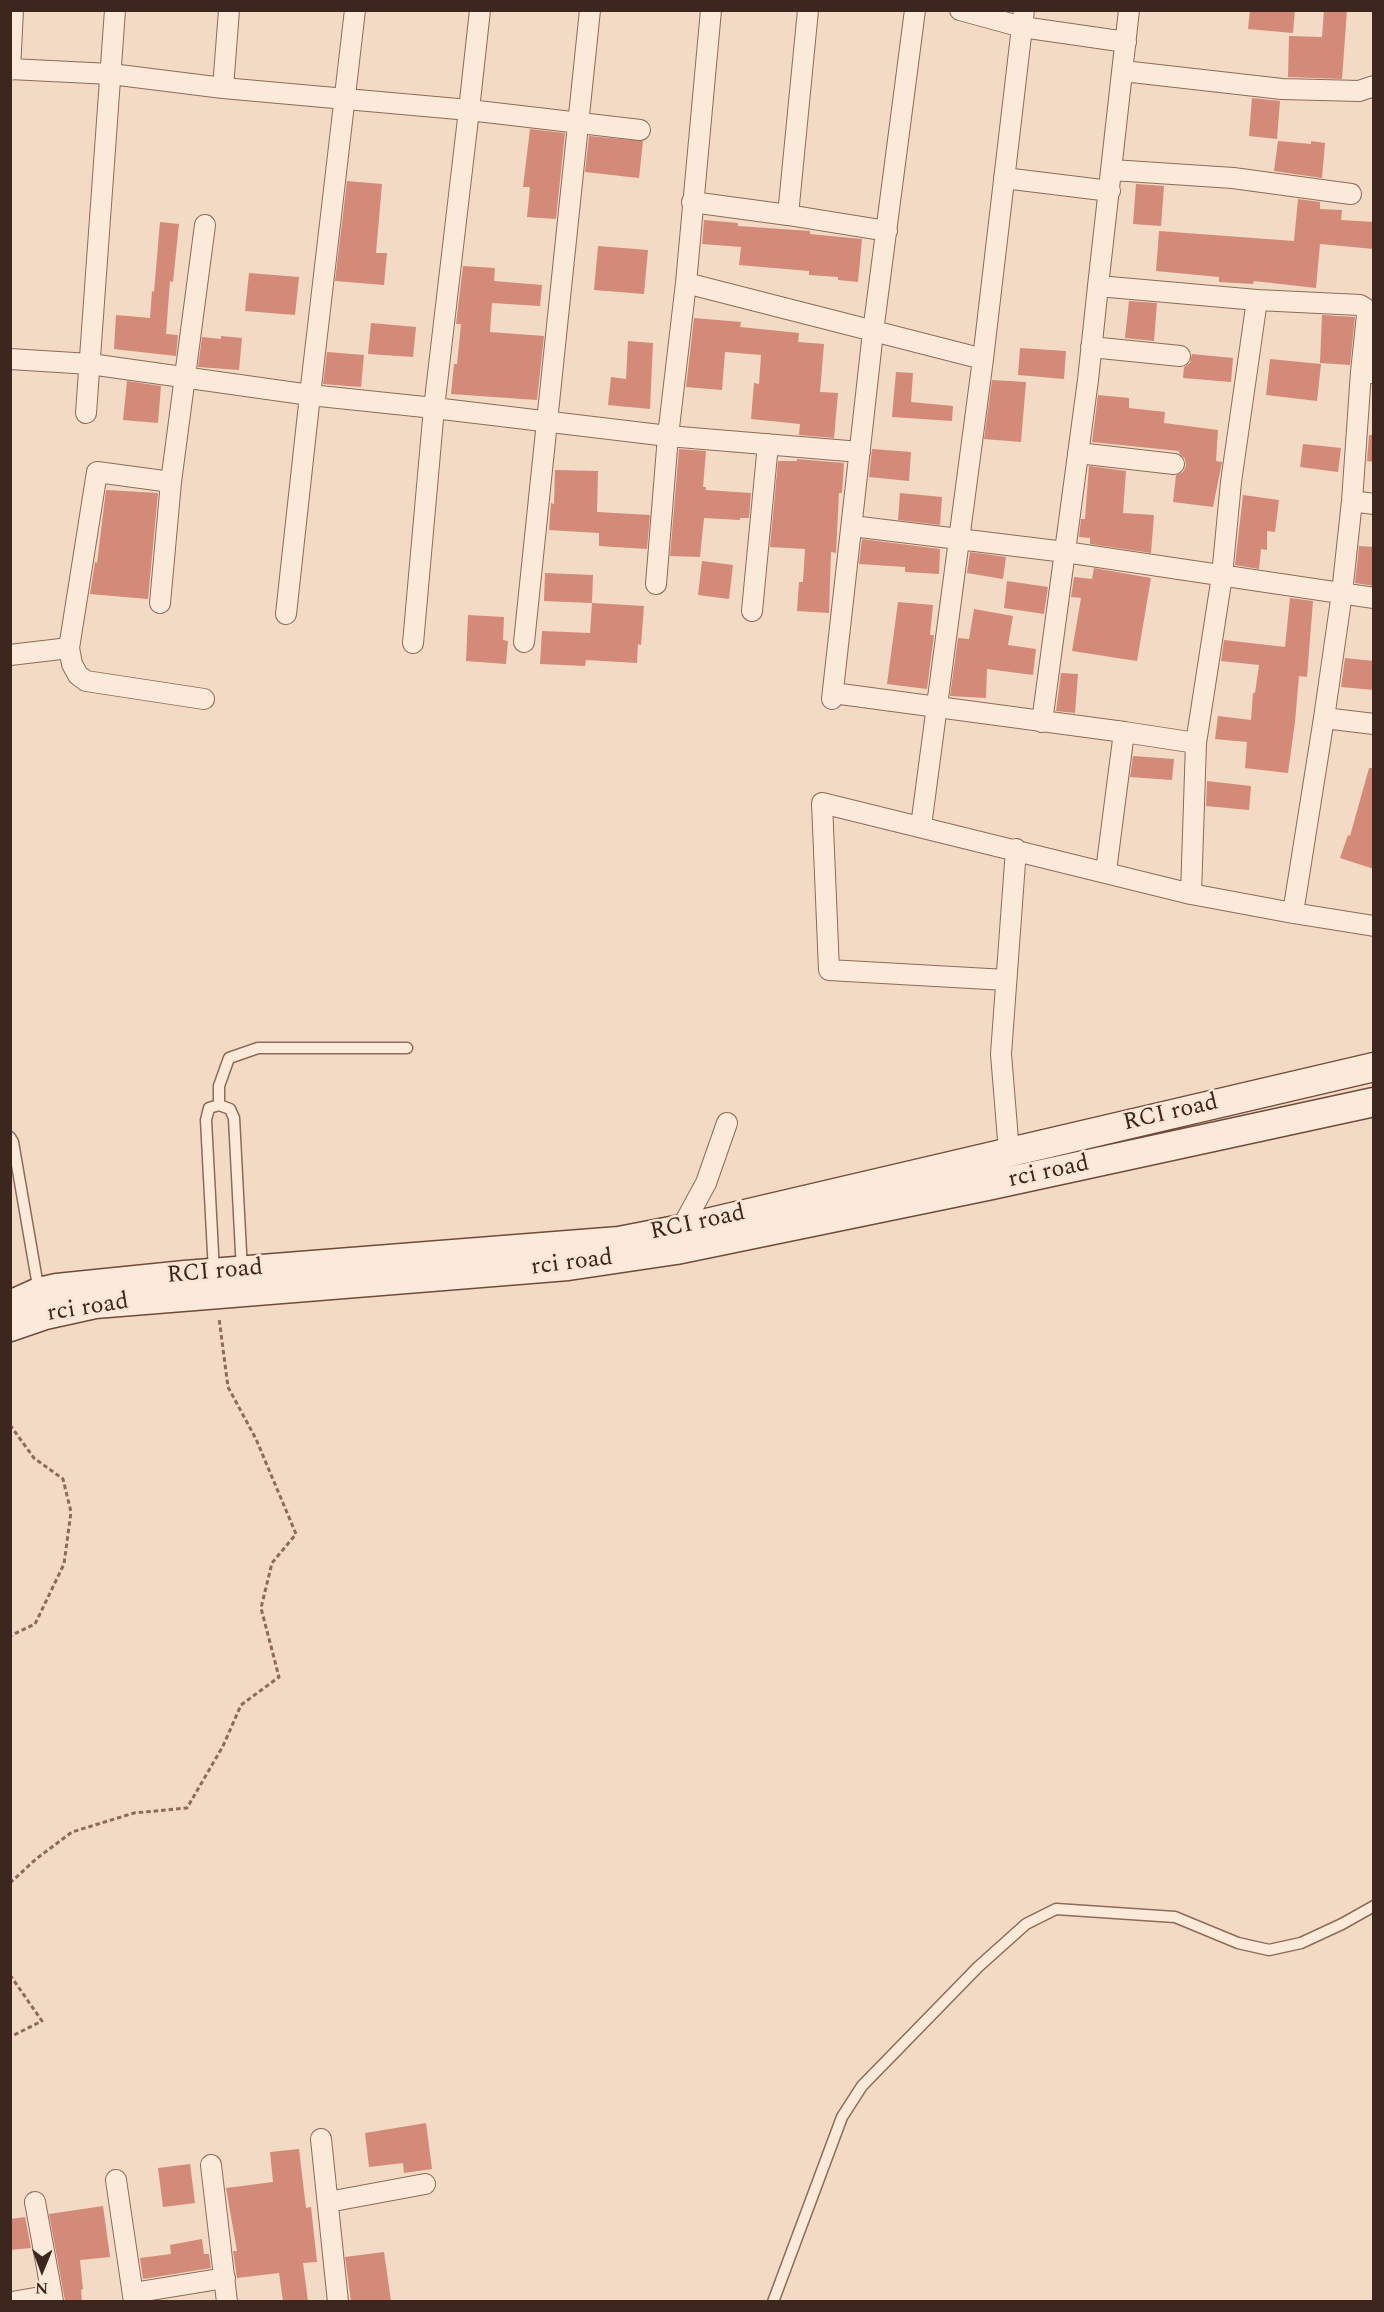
<!DOCTYPE html>
<style>
body{margin:0}
#map{position:relative;width:1384px;height:2312px;overflow:hidden;background:#f2dac5;font-family:Spectral,serif}
canvas{display:block}
.frame{position:absolute;inset:0;border:12px solid #3d261e;pointer-events:none}
.north{position:absolute;left:12px;top:2240px;width:60px;height:60px;-webkit-text-stroke:4px #f8e6d5;paint-order:stroke;rotate:181deg;font-size:16px;font-weight:700;line-height:24px;text-align:center;color:#3d261e}
.north::after{content:'';display:block;margin:auto;width:21px;height:27px;background:#3d261e;clip-path:polygon(50% 0,100% 100%,50% 72%,0 100%)}
</style>
<div id="map">
<canvas width="1384" height="2312"></canvas>
<div class="frame"></div>
<div class="north">N</div>
</div>
<script>
const ctx = document.querySelector('canvas').getContext('2d');
ctx.lineJoin = 'round';
function fill(path, color) {
  ctx.fillStyle = color;
  ctx.fill(path, 'evenodd');
}
function shape(rows) {
  const path = new Path2D();
  for (const r of rows) {
    path.moveTo(r[0], r[1]);
    for (let i = 2; i < r.length; i += 2) path.lineTo(r[i], r[i + 1]);
  }
  return path;
}
function strokePath(path, color, width, dash) {
  ctx.strokeStyle = color;
  ctx.lineWidth = width;
  ctx.lineCap = dash ? 'butt' : 'round';
  ctx.setLineDash(dash || []);
  ctx.stroke(path);
}
function drawText(font, color, halo, rows, align = 'center') {
  ctx.font = font + ' Spectral,serif';
  ctx.lineWidth = 5;
  ctx.setLineDash([]);
  ctx.textBaseline = 'middle';
  ctx.strokeStyle = halo;
  ctx.fillStyle = color;
  for (const [text, x, y, turn = 0] of rows) {
    ctx.save();
    ctx.translate(x, y);
    ctx.rotate((+turn || 0) * Math.PI / 180);
    ctx.textAlign = isNaN(turn) ? turn : align;
    if (halo) ctx.strokeText(text, 0, 0);
    ctx.fillText(text, 0, 0);
    ctx.restore();
  }
}
const building = shape([
 [1250,10,1295,10,1293,33,1248,29],
 [1324,10,1347,10,1342,79,1288,77,1289,36,1322,37],
 [1252,98,1280,101,1277,139,1249,136],
 [530,129,565,133,556,219,527,217,530,187,523,187],
 [589,136,643,141,639,178,585,172],
 [1278,141,1311,144,1311,141,1325,143,1322,178,1274,171],
 [347,181,382,184,376,253,387,253,384,285,335,281],
 [1136,184,1164,186,1161,226,1133,224],
 [1298,199,1320,202,1320,209,1342,210,1341,220,1374,222,1374,249,1320,244,1316,288,1254,281,1253,284,1219,282,1219,277,1156,271,1159,231,1294,241],
 [704,220,738,223,738,226,810,231,810,234,862,239,858,282,838,280,838,277,809,275,809,271,739,265,741,247,702,244],
 [160,222,179,224,173,282,170,281,166,334,178,335,176,356,114,349,116,315,150,318,152,291,154,292],
 [598,246,648,250,644,294,594,290],
 [463,266,495,268,494,281,542,285,540,306,492,303,490,332,544,336,537,400,451,394,454,364,457,364,461,324,456,324],
 [249,273,299,277,295,315,245,311],
 [1129,301,1157,303,1154,341,1125,338],
 [1322,315,1355,317,1350,365,1320,363],
 [694,318,741,322,740,327,799,333,798,342,824,344,820,392,838,393,834,438,799,435,800,424,751,419,754,383,759,384,761,355,725,352,722,390,686,387],
 [371,323,416,327,413,357,368,354],
 [221,336,242,338,239,370,198,367,202,337,221,339],
 [628,341,653,343,650,409,608,405,611,377,626,379],
 [1020,348,1066,351,1064,379,1018,375],
 [327,352,364,355,361,387,323,384],
 [1192,354,1233,358,1231,382,1183,378,1184,367,1190,363],
 [1270,359,1321,364,1317,401,1266,395],
 [896,372,913,373,911,402,953,406,952,421,892,417],
 [992,380,1026,382,1021,442,984,439],
 [127,381,161,386,158,423,123,420],
 [1098,395,1129,398,1129,408,1165,412,1164,423,1218,430,1216,461,1222,462,1213,507,1173,502,1176,475,1183,472,1186,466,1185,459,1179,453,1179,451,1092,442],
 [1369,435,1374,435,1374,462,1367,461],
 [1303,444,1341,448,1338,472,1300,467],
 [679,449,706,451,703,487,706,487,706,490,751,493,749,518,740,518,740,520,704,518,700,557,670,556],
 [872,449,911,452,909,481,869,477],
 [797,459,844,463,842,493,839,493,836,553,831,552,829,613,797,611,799,582,803,582,805,549,770,547,778,461,797,461],
 [1089,466,1126,471,1123,513,1154,515,1151,553,1090,544,1090,538,1079,537,1081,519,1085,519],
 [555,470,598,471,597,512,650,515,647,549,599,546,599,533,549,530,551,503,554,504],
 [106,490,158,493,148,599,90,594,95,562,97,563],
 [900,493,942,497,940,525,898,520],
 [1243,495,1279,500,1275,532,1267,531,1267,550,1261,549,1259,569,1235,565],
 [862,539,940,549,939,574,905,572,905,567,859,564],
 [1359,546,1374,547,1374,586,1355,583],
 [970,552,1006,557,1003,579,967,573],
 [702,561,733,565,729,599,698,595],
 [1094,568,1151,578,1137,661,1072,651,1081,598,1071,597,1074,577,1092,579],
 [545,573,593,575,592,603,544,601],
 [1007,581,1048,587,1044,614,1004,608],
 [1290,598,1313,601,1307,677,1299,676,1295,722,1288,773,1245,768,1247,742,1215,739,1218,716,1251,720,1253,693,1255,693,1259,665,1221,661,1224,640,1285,647],
 [898,602,933,605,930,635,934,635,927,689,887,684],
 [592,603,644,606,641,645,638,644,637,663,586,660,585,666,540,664,542,631,590,633],
 [974,609,1013,616,1008,645,1036,649,1033,675,987,669,986,698,950,696,958,638,969,639],
 [468,615,504,617,503,640,508,641,506,664,466,661],
 [1345,658,1374,661,1374,690,1341,687],
 [1061,673,1078,674,1075,713,1056,711],
 [1133,756,1174,759,1172,780,1130,777],
 [1369,768,1374,768,1374,869,1340,858,1348,835,1350,836],
 [1207,781,1251,786,1249,810,1206,806],
 [426,2123,432,2169,404,2173,403,2163,369,2167,365,2133],
 [299,2149,306,2208,311,2207,317,2262,303,2263,308,2301,283,2301,279,2273,237,2278,233,2251,237,2251,226,2188,273,2182,270,2152],
 [190,2164,195,2203,163,2207,158,2168],
 [103,2206,110,2257,80,2260,83,2289,81,2290,82,2301,65,2301,49,2214],
 [25,2217,31,2248,10,2250,10,2219],
 [202,2239,204,2254,209,2254,211,2268,143,2279,140,2258,171,2254,170,2245],
 [384,2252,391,2301,351,2301,345,2257]
]);
const path = shape([
 [10,1425,34,1458,63,1479,71,1512,64,1564,35,1624,10,1636],
 [10,1883,36,1859,72,1832,134,1813,187,1808,223,1746,241,1705,279,1677,261,1608,272,1563,296,1534,256,1439,228,1387,219,1318],
 [10,1975,42,2021,10,2037]
]);
const service = shape([
 [219,1105,219,1086,229,1058,258,1048,407,1048],
 [10,1137,13,1142,39,1292],
 [214,1272,206,1120,209,1108,219,1105,230,1109,234,1118,242,1271],
 [773,2302,842,2117,862,2086,978,1967,1026,1924,1056,1909,1175,1917,1238,1943,1269,1950,1301,1943,1342,1924,1374,1906]
]);
const minor = shape([
 [355,10,310,395,434,408,413,643],
 [960,10,1022,27,1126,42],
 [1129,10,1098,286,1257,300,1360,305,1365,308,1367,315,1361,372],
 [10,69,111,74,223,88,469,110,480,10],
 [10,70,13,10],
 [1123,71,1282,89,1359,91,1374,86],
 [223,88,229,10],
 [640,130,469,110,434,408,668,436,860,452],
 [1112,170,1233,178,1351,194],
 [1004,178,1110,191],
 [692,202,788,215,808,10],
 [788,215,887,231],
 [686,283,983,359],
 [1091,347,1180,356],
 [10,359,90,364,310,395,286,614],
 [86,413,115,10],
 [1078,453,1174,464],
 [171,482,97,472,69,648,72,664,78,675,86,681,204,699],
 [1352,501,1374,504],
 [852,526,1065,552,1374,598],
 [656,584,668,436,686,283,711,10],
 [160,603,171,482,205,225],
 [752,611,768,444],
 [524,642,590,10],
 [10,655,69,648],
 [833,693,1124,732],
 [832,699,873,332,915,10],
 [1324,718,1342,593,1352,501,1361,372,1374,373],
 [1042,722,1088,380,1098,286],
 [921,826,983,359,1024,10],
 [1106,871,1124,732,1196,743],
 [1191,894,1196,743,1222,576,1231,482,1257,300],
 [1293,913,1324,718,1374,724],
 [1006,980,829,970,822,803,1191,894,1293,913,1374,926],
 [1009,1152,1001,1054,1016,849],
 [681,1229,706,1183,727,1123],
 [321,2139,338,2302],
 [211,2165,227,2302],
 [116,2180,134,2302],
 [35,2202,52,2295],
 [328,2202,425,2184],
 [133,2293,225,2278],
 [12,2302,52,2295,53,2302]
]);
const secondary = shape([
 [10,1305,39,1292,57,1288,185,1275,619,1241,681,1229,1374,1067],
 [10,1327,45,1315,95,1304,568,1266,676,1250,987,1186,1374,1102]
]);
const streetNames = [
 ["RCI road",1171,1114,-13],
 ["rci road",1049,1173,-12],
 ["RCI road",698,1224,-12],
 ["rci road",572,1264,-7],
 ["RCI road",215,1273,-5],
 ["rci road",88,1309,-9]
];
fill(building, '#d38a78');
strokePath(service, '#8e6a59', 13);
strokePath(minor, '#8e6a59', 22);
strokePath(secondary, '#704b3c', 31);
strokePath(path, '#8e6a59', 3, [4.5, 3]);
strokePath(service, '#fbead9', 10);
strokePath(minor, '#fbead9', 20);
strokePath(secondary, '#fbead9', 28);
drawText('24px', '#3d261e', '#f8e6d5', streetNames);
</script>
